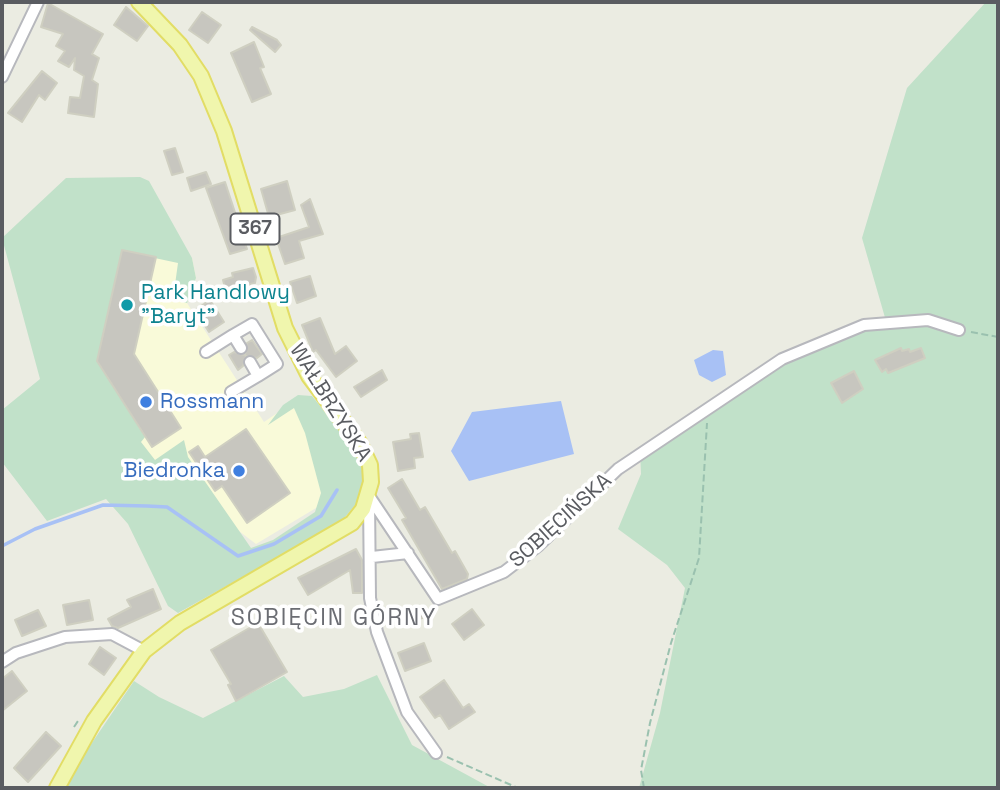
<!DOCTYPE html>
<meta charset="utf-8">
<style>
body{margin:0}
#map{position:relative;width:1000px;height:790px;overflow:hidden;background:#ebece2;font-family:"Space Grotesk",sans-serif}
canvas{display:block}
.frame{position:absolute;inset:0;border:4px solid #5a5c61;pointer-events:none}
</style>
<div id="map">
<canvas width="1000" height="790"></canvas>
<div class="frame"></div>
</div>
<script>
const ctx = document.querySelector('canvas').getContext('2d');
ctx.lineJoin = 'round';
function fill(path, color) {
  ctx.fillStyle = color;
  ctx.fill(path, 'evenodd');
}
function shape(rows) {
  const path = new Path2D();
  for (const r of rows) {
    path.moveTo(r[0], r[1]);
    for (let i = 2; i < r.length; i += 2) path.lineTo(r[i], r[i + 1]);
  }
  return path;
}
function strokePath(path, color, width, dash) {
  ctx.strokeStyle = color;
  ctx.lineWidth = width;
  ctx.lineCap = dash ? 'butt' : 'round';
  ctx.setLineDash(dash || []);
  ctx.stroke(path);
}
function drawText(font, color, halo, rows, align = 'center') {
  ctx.font = font + ' "Space Grotesk",sans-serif';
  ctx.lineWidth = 7;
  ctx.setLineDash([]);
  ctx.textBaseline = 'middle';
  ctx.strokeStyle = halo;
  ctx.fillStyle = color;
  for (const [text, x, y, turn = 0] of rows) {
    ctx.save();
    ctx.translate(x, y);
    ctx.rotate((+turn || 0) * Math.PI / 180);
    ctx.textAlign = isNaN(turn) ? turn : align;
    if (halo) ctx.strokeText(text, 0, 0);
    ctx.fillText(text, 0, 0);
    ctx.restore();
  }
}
const commercial = shape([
 [117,242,192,258,196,278,187,303,264,422,292,403,314,448,326,502,256,544,154,466,90,364]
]);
const green = shape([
 [986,2,998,2,998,788,639,788,660,713,685,588,667,565,618,529,641,474,640,451,768,371,886,321,862,238,907,88],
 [140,177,149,181,192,258,196,278,187,303,173,299,178,263,122,251,97,361,145,437,141,442,155,460,184,440,188,457,251,548,273,540,315,512,321,493,305,433,294,408,268,425,283,405,298,395,312,396,352,445,363,464,365,479,361,498,341,522,178,613,168,606,128,524,106,499,47,521,2,462,2,410,40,379,2,238,66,178],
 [377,675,412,745,491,788,67,788,69,778,85,753,134,681,159,697,203,718,284,676,303,697,344,689]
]);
const water = shape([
 [713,350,723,351,726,375,712,382,699,375,694,360],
 [561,401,574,454,469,481,451,451,472,412]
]);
const stream = shape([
 [2,546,35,529,103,505,147,506,167,507,238,556,274,544,321,516,337,490]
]);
const building = shape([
 [48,3,103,34,92,54,99,58,92,80,98,84,94,117,68,113,70,97,80,98,84,76,74,70,75,58,69,67,58,61,65,51,56,46,63,34,41,27,48,3],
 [126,7,148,26,137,41,114,25,126,7],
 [202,12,221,25,208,43,189,30,202,12],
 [252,27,277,40,281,45,275,52,250,30,252,27],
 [254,42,264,67,260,68,271,94,252,102,231,53,254,42],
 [42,71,57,83,45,100,39,95,22,122,8,113,42,71],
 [175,148,183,172,172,175,164,151,175,148],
 [206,172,211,184,191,191,187,178,206,172],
 [287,181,295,210,269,217,261,189,287,181],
 [225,182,247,249,230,254,206,188,225,182],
 [310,199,323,234,299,241,304,258,285,264,276,238,309,227,301,205,310,199],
 [122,250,156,257,134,354,181,428,152,447,97,361,122,250],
 [253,268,256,277,255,283,250,284,252,291,227,295,223,280,233,277,232,273,253,268],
 [310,276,316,296,297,303,290,282,310,276],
 [210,300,224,322,209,332,195,310,210,300],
 [320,318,335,354,346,346,357,361,336,377,316,350,313,352,302,325,320,318],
 [252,340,262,354,257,358,246,356,243,366,238,370,229,355,234,352,245,355,247,343,252,340],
 [901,348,902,351,909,349,910,352,921,348,925,358,888,373,886,369,882,372,875,360,901,348],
 [382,370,387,380,361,397,354,387,382,370],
 [854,371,863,389,842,403,831,383,854,371],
 [246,429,290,493,247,523,222,486,215,491,189,452,198,446,205,457,246,429],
 [419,433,423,457,414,458,415,468,398,471,393,442,411,439,410,434,419,433],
 [402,479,420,510,425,507,452,553,455,551,468,574,467,579,442,589,402,520,406,518,388,488,402,479],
 [356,549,362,560,362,593,353,593,350,570,308,595,298,578,356,549],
 [153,589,161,609,118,628,112,626,108,619,131,607,127,600,153,589],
 [89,600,93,620,67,625,63,605,89,600],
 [425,606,427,617,387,626,385,615,425,606],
 [472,609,484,625,464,640,452,624,472,609],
 [38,610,46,626,22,636,15,620,38,610],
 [258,623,287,672,236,701,228,685,231,684,211,650,258,623],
 [424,643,431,661,405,671,398,653,424,643],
 [100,647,116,658,104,675,89,664,100,647],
 [12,671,27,691,2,711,2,679,12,671],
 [444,680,463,708,469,704,475,712,449,729,440,715,435,718,420,697,444,680],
 [46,732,61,746,28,782,14,768,46,732]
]);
const path = shape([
 [971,332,998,337],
 [74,727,78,721],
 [447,757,518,788],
 [644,788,641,770,650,723,671,643,699,558,707,423]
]);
const minor = shape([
 [2,77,38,2],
 [233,335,252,324,277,364,258,376],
 [206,352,233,335,241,348],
 [231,392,258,376,250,362],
 [369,496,438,599,504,572,538,546,618,469,782,359,864,325,928,320,959,330],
 [369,499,370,598,377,632,407,712,436,753],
 [372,557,408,553],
 [2,662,16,653,65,637,112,634,144,651]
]);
const major = shape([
 [57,788,94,721,144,651,180,623,352,523,363,509,371,482,370,465,360,444,309,376,285,328,224,131,201,76,180,45,139,2]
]);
const markers = [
 [127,305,7,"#0f9aa8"],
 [146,402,7,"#3f7fe0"],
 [239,471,7,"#3f7fe0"]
];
const shields = [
 [255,229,49]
];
const shieldNames = [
 ["367",255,229]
];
const cultureNames = [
 ["Park Handlowy",141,293],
 ["\"Baryt\"",141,317]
];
const shopNames = [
 ["Rossmann",160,402],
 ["Biedronka",225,471,"right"]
];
const streetNames = [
 ["WAŁBRZYSKA",330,403,58],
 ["SOBIĘCIŃSKA",561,521,-42]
];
const neighbourhoodNames = [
 ["SOBIĘCIN GÓRNY",334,619]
];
fill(commercial, '#f9fad9');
fill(green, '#c1e1c9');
fill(water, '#a8c1f5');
strokePath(stream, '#a8c1f5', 3.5);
fill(building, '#c7c6bf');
strokePath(building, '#cfcfc1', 2);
strokePath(minor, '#b7b8bd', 14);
strokePath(major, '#e2dd65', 18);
strokePath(path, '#9ac1af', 2, [7, 3.5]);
strokePath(minor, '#fff', 10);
strokePath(major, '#f0f6ad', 14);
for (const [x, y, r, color] of markers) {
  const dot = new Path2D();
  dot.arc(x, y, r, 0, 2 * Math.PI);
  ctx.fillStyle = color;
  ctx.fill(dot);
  strokePath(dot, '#fff', 2.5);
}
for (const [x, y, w] of shields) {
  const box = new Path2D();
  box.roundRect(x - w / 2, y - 15.5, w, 31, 5);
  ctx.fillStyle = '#fff';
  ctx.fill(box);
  strokePath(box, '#5a5c61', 2);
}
drawText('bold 19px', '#5a5c61', null, shieldNames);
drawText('21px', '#0d838f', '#fff', cultureNames, 'left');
drawText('21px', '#366cbe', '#fff', shopNames, 'left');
drawText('21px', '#5a5c61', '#fff', streetNames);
ctx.letterSpacing = '2px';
drawText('23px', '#6b6d73', '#fff', neighbourhoodNames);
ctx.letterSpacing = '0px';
</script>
